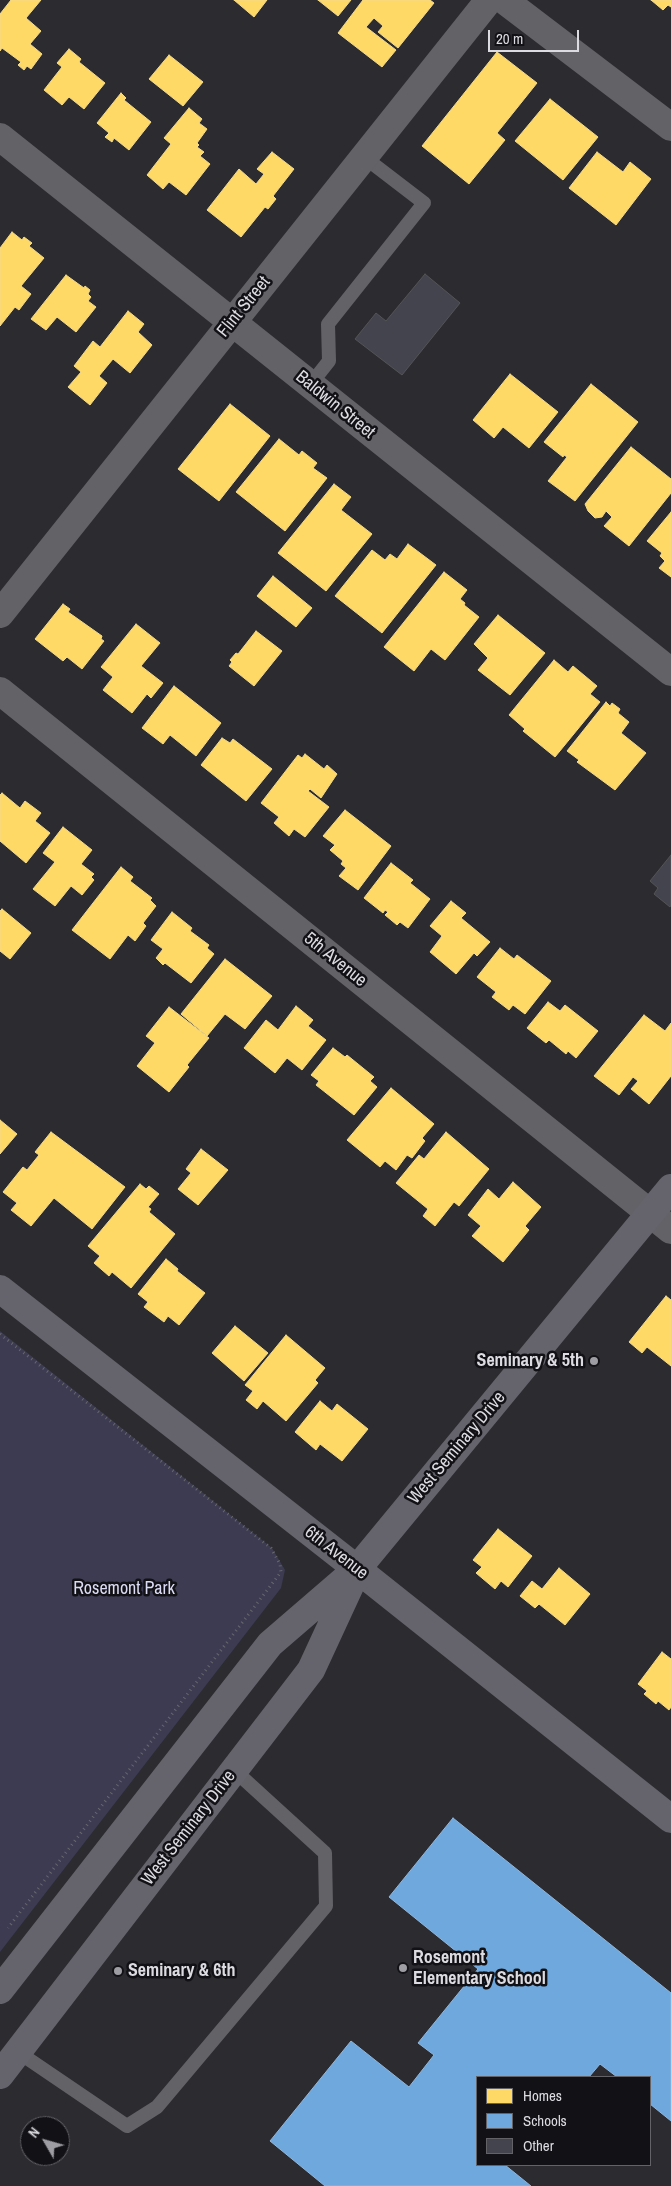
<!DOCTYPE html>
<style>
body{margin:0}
#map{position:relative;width:671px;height:2186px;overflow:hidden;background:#2b2b30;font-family:"Archivo Narrow",sans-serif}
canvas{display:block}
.legend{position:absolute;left:476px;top:2076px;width:175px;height:90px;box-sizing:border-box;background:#121216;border:1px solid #626267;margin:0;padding:6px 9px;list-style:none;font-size:15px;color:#dbdbe1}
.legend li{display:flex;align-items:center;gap:10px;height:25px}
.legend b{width:25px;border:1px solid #626267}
.north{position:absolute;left:20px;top:2116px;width:50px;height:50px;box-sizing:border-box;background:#121216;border:1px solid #626267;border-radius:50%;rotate:308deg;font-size:14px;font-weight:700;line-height:20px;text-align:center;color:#dbdbe1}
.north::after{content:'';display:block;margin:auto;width:18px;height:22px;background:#9d9da3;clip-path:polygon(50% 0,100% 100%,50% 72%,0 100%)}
.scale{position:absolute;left:488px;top:30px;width:91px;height:22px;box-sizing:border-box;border:2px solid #dbdbe1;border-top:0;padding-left:6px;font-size:15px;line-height:18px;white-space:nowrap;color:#dbdbe1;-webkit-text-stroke:4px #121216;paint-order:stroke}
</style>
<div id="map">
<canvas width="671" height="2186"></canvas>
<ul class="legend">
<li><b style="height:14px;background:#ffd966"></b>Homes</li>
<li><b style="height:14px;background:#6fa8dc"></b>Schools</li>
<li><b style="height:14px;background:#44444e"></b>Other</li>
</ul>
<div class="north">N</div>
<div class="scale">20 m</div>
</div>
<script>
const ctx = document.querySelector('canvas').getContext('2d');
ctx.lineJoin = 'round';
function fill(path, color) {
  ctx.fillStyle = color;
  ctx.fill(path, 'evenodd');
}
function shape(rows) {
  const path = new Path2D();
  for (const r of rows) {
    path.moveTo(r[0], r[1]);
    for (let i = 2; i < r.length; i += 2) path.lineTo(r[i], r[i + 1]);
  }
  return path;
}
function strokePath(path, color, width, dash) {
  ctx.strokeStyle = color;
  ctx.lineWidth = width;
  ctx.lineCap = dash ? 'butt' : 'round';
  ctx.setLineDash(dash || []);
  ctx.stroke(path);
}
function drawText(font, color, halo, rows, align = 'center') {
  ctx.font = font + ' "Archivo Narrow",sans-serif';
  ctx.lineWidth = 5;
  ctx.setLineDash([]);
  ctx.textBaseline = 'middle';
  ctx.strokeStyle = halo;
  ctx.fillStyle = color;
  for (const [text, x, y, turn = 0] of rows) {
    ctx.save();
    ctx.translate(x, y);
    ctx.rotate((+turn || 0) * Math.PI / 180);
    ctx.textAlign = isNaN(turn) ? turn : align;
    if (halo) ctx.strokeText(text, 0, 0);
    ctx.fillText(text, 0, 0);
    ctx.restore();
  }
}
const green = shape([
 [0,1331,272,1548,285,1570,281,1588,0,1952]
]);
const homes = shape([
 [11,0,41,0,26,18,41,31,30,44,42,54,31,69,27,66,24,70,18,65,21,62,2,48,0,51,0,14,11,0],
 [234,0,267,0,254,17,234,0],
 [318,0,351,0,338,16,318,0],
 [363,0,430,0,434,3,398,48,378,32,383,26,374,18,366,27,396,50,382,67,338,33,363,0],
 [651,0,671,0,671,7,668,5,663,10,651,0],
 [69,49,81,59,79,62,105,83,84,109,69,97,62,105,44,90,62,67,57,63,69,49],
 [497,52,537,83,497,133,505,140,469,184,422,146,497,52],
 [169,55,203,82,183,106,149,79,169,55],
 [121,93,126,98,124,100,151,122,129,150,114,138,112,142,105,137,109,133,97,123,121,93],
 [550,99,598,137,563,180,515,141,550,99],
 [189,108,202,119,199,123,207,129,197,143,199,145,197,147,204,152,200,156,210,164,186,195,169,182,163,189,147,175,171,144,164,138,189,108],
 [272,152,294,169,273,196,276,199,268,209,265,207,241,237,207,210,239,169,256,184,264,174,257,169,272,152],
 [597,152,623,172,630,162,651,179,616,225,569,188,597,152],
 [12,232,22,240,24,237,32,243,29,246,44,258,21,286,31,294,19,310,15,307,0,326,0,248,12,232],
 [66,275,84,288,85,286,90,290,88,294,91,297,88,301,96,307,76,332,57,317,46,330,31,319,66,275],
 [128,311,144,324,138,332,152,345,130,373,113,359,99,376,107,383,90,405,68,387,81,372,74,366,93,341,100,347,128,311],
 [510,374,558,412,529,448,503,427,494,438,473,420,510,374],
 [591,384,638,422,575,501,548,481,567,457,564,455,563,457,544,442,591,384],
 [230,404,270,436,219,501,178,469,230,404],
 [279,439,299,455,302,451,317,463,313,468,327,478,285,531,236,492,279,439],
 [631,447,671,479,671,493,629,546,604,526,612,517,606,511,602,517,595,518,588,511,585,504,631,447],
 [334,484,351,497,341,510,372,534,326,591,278,553,334,484],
 [671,512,671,577,659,568,665,561,660,556,662,553,647,541,671,512],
 [408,544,436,565,382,633,335,596,372,550,385,560,390,554,397,559,408,544],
 [444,572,467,590,460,599,465,603,464,605,479,617,445,660,431,649,414,671,384,647,444,572],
 [273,576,312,608,296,627,257,596,273,576],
 [63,604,70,609,68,612,102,636,101,639,104,641,82,669,67,657,63,661,35,639,63,604],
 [498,615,545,653,510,695,478,670,488,658,474,644,498,615],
 [136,624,160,643,141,666,163,683,151,698,147,694,132,713,103,690,113,677,101,667,136,624],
 [256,631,282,651,254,686,229,666,232,662,230,660,236,653,238,654,256,631],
 [554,660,568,672,573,666,597,686,590,694,600,702,555,757,523,731,525,729,509,715,554,660],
 [174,686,221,723,196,756,170,735,163,744,142,728,174,686],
 [606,702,610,706,612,703,620,709,618,713,629,722,621,733,646,753,615,790,577,762,579,760,567,751,606,702],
 [222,738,230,743,233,739,272,769,246,801,201,765,222,738],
 [305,754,324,769,327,765,337,774,321,798,310,789,308,791,329,807,305,837,294,829,289,836,274,823,279,817,261,803,298,755,302,758,305,754],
 [2,793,20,808,25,801,41,813,35,821,50,833,26,863,0,841,0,795,2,793],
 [345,810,391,846,358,890,339,876,346,868,341,864,343,861,330,850,335,845,323,836,345,810],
 [63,827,92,850,81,864,94,874,91,877,94,880,82,895,71,886,55,906,33,889,55,862,43,853,63,827],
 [391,863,413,880,410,883,430,899,408,928,400,922,397,925,385,915,388,912,385,910,383,913,364,898,391,863],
 [121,867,133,877,130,881,152,898,150,900,156,906,143,923,146,926,135,941,128,935,110,959,72,930,121,867],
 [451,901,466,913,461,918,490,942,477,956,474,953,456,974,430,952,442,936,430,926,451,901],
 [2,909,31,933,10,959,0,951,0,911,2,909],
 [172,912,192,928,190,931,209,945,207,948,214,954,191,983,165,963,163,965,156,958,163,949,151,940,172,912],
 [500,948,514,959,517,955,551,981,525,1014,513,1005,509,1010,492,997,496,992,477,977,500,948],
 [225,959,272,996,245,1029,225,1014,207,1036,181,1014,225,959],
 [548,1002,560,1011,565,1005,598,1031,576,1058,568,1051,566,1054,549,1040,546,1043,527,1028,548,1002],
 [296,1006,313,1020,308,1026,326,1040,302,1070,287,1058,275,1073,244,1048,266,1020,278,1030,296,1006],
 [169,1007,209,1038,187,1065,189,1067,169,1092,137,1066,155,1043,146,1036,169,1007],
 [644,1015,665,1031,671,1023,671,1076,649,1104,631,1089,638,1081,633,1077,619,1095,594,1076,644,1015],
 [333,1048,345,1057,347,1055,374,1077,370,1081,377,1087,354,1115,316,1085,319,1081,311,1075,333,1048],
 [391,1088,434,1124,422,1138,425,1141,412,1158,407,1155,396,1170,385,1161,380,1167,347,1140,391,1088],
 [0,1120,17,1134,0,1154,0,1120],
 [51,1132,125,1187,92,1229,54,1198,31,1226,11,1210,17,1203,3,1192,23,1167,27,1170,39,1155,35,1152,51,1132],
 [446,1132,489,1169,459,1206,454,1202,435,1226,423,1216,428,1209,396,1183,419,1155,424,1159,446,1132],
 [201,1149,228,1170,198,1205,178,1189,191,1173,186,1169,201,1149],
 [513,1182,541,1207,525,1226,529,1230,503,1262,472,1236,481,1226,468,1215,488,1189,499,1199,513,1182],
 [140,1184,146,1189,149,1186,159,1194,148,1207,151,1209,149,1212,175,1234,131,1288,112,1272,109,1276,94,1263,100,1256,88,1246,140,1184],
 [166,1259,178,1269,177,1271,205,1293,179,1325,168,1316,164,1322,144,1307,148,1302,138,1294,166,1259],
 [666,1296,671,1300,671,1366,647,1347,642,1353,629,1342,666,1296],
 [235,1326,268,1353,244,1381,212,1353,235,1326],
 [286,1335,325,1368,315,1380,318,1383,286,1421,263,1401,257,1409,246,1400,253,1391,245,1385,286,1335],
 [320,1401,332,1411,337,1404,368,1429,342,1461,320,1444,316,1450,295,1432,320,1401],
 [498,1529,532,1556,508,1587,501,1581,495,1589,476,1573,482,1567,473,1560,498,1529],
 [559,1568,590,1594,565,1625,539,1604,535,1608,520,1596,532,1581,542,1589,559,1568],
 [662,1652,671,1659,671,1707,669,1710,658,1701,656,1704,644,1694,647,1691,638,1684,662,1652]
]);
const schools = shape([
 [453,1818,671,1993,671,2121,650,2104,650,2077,617,2077,600,2064,589,2077,477,2077,477,2165,505,2165,531,2186,325,2186,270,2141,351,2041,409,2087,434,2055,418,2043,478,1969,389,1897,453,1818]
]);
const building = shape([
 [425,274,460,303,402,375,355,339,376,313,386,321,425,274],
 [671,855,671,905,670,907,654,894,658,888,650,881,671,855]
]);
const path = shape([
 [0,1334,271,1548,280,1564,281,1572,8,1928]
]);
const lane = shape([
 [310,385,329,361,328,324,424,203,364,157],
 [18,2052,127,2126,157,2107,326,1906,325,1853,234,1770]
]);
const street = shape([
 [504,0,671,127],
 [0,137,671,672],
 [0,614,489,0],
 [0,691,671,1230]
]);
const secondary = shape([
 [0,1289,357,1569,671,1819],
 [0,1990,270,1644,357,1569,671,1188],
 [0,2075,311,1670,354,1577]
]);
const markers = [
 [594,1361,5,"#9d9da3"],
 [403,1968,5,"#9d9da3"],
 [118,1971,5,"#9d9da3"]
];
const streetNames = [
 ["Flint Street",244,307,-51],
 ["Baldwin Street",335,405,39],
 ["5th Avenue",335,960,39],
 ["West Seminary Drive",457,1448,-50],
 ["6th Avenue",336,1553,38],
 ["West Seminary Drive",189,1828,-52]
];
const poiNames = [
 ["Seminary & 5th",584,1361,"right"],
 ["Rosemont",413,1958],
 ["Elementary School",413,1979],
 ["Seminary & 6th",128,1971]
];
const parkNames = [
 ["Rosemont Park",124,1589]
];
fill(green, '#3c3b52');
fill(homes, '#ffd966');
strokePath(homes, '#f4da8b', 1);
fill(schools, '#6fa8dc');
strokePath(schools, '#8fb7de', 1);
fill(building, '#44444e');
strokePath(building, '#545457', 1);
strokePath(path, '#68686d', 3, [1, 4]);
strokePath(lane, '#626267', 14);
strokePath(street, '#626267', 28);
strokePath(secondary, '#65646c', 28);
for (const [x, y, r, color] of markers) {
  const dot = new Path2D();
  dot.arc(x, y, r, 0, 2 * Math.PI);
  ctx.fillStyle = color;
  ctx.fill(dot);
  strokePath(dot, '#121216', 2);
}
drawText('18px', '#dbdbe1', '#121216', streetNames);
drawText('bold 18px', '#dbdbe1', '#121216', poiNames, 'left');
drawText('18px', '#dcdcf7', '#121216', parkNames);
</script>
